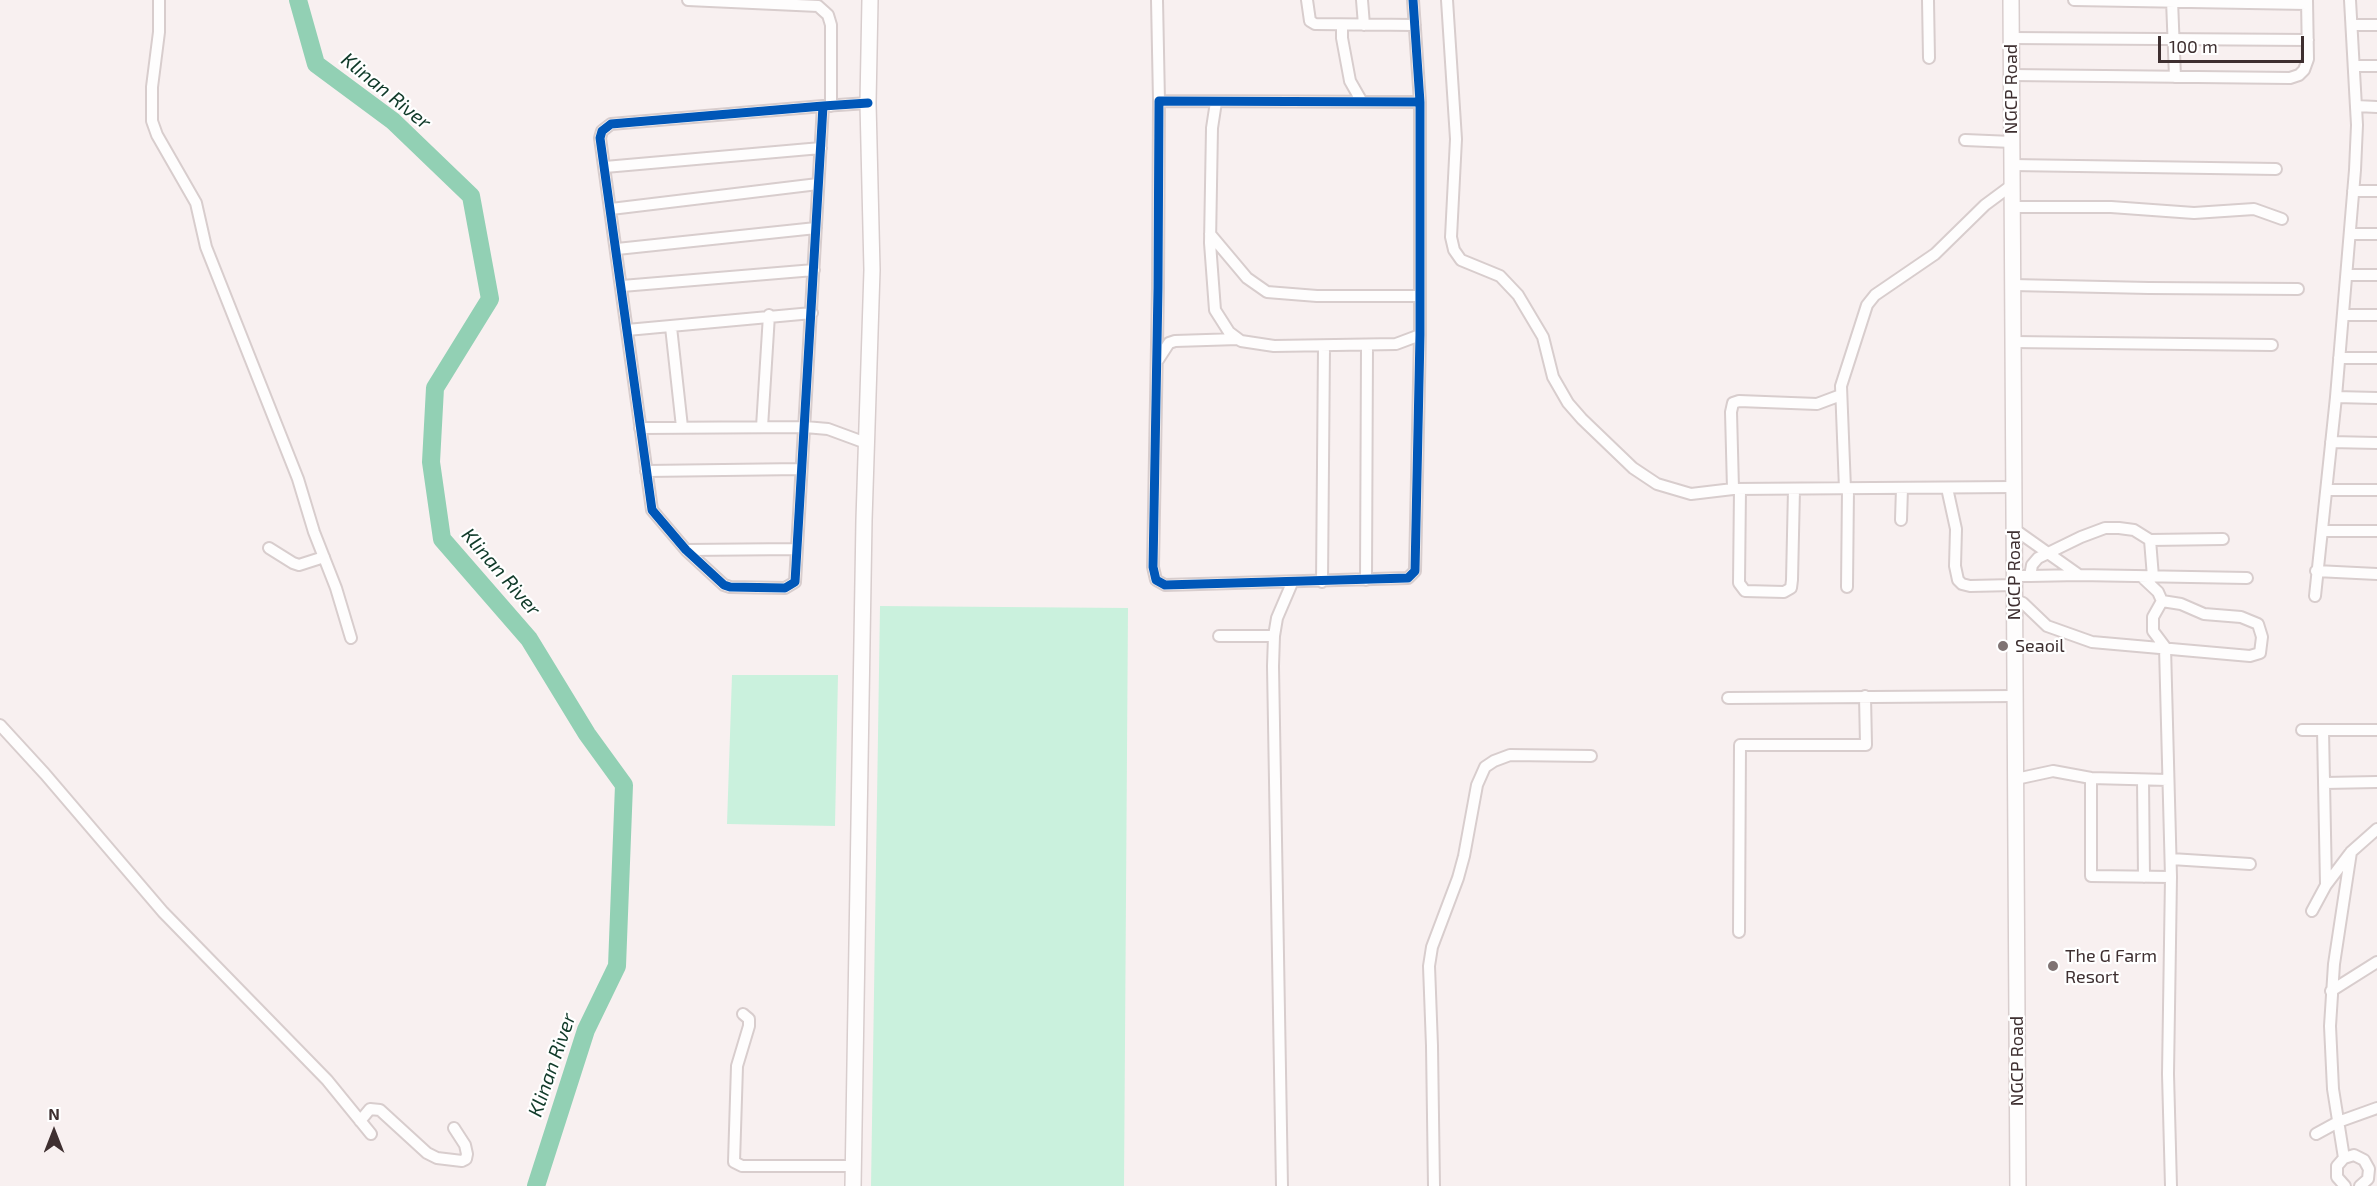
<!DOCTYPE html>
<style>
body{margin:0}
#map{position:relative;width:2377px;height:1186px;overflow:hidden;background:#f8f0f0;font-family:"Exo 2",sans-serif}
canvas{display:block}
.north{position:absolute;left:24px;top:1102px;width:60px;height:60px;-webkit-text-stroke:4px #fff;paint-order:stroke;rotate:0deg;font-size:16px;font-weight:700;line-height:24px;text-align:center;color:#3e2f30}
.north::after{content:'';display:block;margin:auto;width:21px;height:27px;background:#3e2f30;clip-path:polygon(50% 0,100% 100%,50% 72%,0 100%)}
.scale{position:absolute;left:2158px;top:36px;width:146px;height:27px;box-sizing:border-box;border:3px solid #3e2f30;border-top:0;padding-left:8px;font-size:18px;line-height:21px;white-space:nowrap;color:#3e2f30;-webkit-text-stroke:4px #fff;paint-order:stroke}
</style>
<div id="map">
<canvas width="2377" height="1186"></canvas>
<div class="north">N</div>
<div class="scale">100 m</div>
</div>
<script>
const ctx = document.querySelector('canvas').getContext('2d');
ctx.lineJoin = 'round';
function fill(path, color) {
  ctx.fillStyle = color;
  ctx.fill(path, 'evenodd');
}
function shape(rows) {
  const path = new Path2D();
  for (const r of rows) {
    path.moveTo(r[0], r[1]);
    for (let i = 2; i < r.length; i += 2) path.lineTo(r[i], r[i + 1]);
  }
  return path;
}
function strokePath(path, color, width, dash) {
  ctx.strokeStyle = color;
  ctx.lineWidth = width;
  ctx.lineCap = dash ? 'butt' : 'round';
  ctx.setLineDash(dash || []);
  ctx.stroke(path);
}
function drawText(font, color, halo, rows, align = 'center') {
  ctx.font = font + ' "Exo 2",sans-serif';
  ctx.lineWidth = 4.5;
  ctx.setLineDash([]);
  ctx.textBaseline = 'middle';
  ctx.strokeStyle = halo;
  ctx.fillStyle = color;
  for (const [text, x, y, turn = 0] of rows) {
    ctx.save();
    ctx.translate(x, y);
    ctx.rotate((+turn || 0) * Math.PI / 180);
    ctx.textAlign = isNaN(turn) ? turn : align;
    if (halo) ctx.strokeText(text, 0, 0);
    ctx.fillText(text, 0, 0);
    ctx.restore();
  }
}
const green = shape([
 [880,606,1128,608,1124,1186,871,1186],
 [732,675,838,675,835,826,727,824]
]);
const river = shape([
 [298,0,316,64,393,121,471,196,490,299,435,388,431,462,442,539,529,639,587,734,624,785,617,966,586,1030,536,1186]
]);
const street = shape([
 [159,0,159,32,152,87,152,121,157,135,196,203,206,247,298,479,314,532,336,588,351,638],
 [688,0,818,6,828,15,831,25,831,106],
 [1157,0,1159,101],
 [1307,0,1310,21,1315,24,1415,25],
 [1362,0,1364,25],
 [1413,0,1420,102,1420,335,1415,571,1408,578,1165,585,1156,580,1153,567,1158,288,1159,101,1420,102],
 [1447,0,1456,139,1451,237,1454,250,1461,260,1500,276,1518,295,1543,337,1553,377,1568,403,1582,419,1633,468,1657,484,1691,494,1733,489,2014,487],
 [1928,0,1929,58],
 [2074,0,2307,4],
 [2172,0,2175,77],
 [1342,25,1342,38,1350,81,1362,102],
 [2352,25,2377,25],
 [2011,38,2308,40],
 [2354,66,2377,66],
 [2011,75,2290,78,2299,75,2304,70,2308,59,2307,0],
 [1216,102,1212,128,1210,243,1215,310,1229,332,1241,341,1274,346,1396,344,1420,335],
 [823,106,795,582,785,588,730,587,724,585,686,550,652,510,600,138,602,131,611,124,823,106,868,103],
 [2356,106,2377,107],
 [1965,140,2012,142],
 [2012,165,2276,169],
 [605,167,821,148],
 [2353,191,2377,191],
 [2012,207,2111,207,2194,213,2254,209,2282,219],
 [611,209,818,184],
 [1210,234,1247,278,1267,292,1317,296,1420,296],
 [2350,234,2377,234],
 [617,249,816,228],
 [2347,275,2377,275],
 [2013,285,2149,288,2298,289],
 [622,286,814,270],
 [2343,315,2377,315],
 [671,327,682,427],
 [627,330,812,313],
 [2013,342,2272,345],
 [2339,358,2377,358],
 [1158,360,1169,343,1175,341,1238,339],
 [2336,397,2377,398],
 [762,427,769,315],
 [640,428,805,427,828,429,866,443],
 [2331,442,2377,443],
 [646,471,801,469],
 [1947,488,1956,529,1955,566,1958,580,1962,584,1970,586,2014,585],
 [1733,489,1731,412,1733,403,1739,401,1817,404,1841,395],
 [1740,489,1739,583,1745,591,1784,592,1791,588,1792,580,1794,489],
 [1845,489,1841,386,1867,305,1875,295,1935,254,1985,205,2012,185],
 [2327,490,2377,490],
 [1901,520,1902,488],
 [2014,529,2079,575,2247,578],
 [2322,531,2377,531],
 [2150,540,2223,539],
 [269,548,293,563,299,565,324,557],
 [686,550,797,549],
 [2316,571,2377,574],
 [2014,576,2030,576,2032,565,2038,558,2081,537,2105,528,2119,528,2134,530,2150,540,2153,577],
 [2030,576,2079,575],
 [2142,577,2158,592,2162,601,2153,617,2153,631,2165,647,2171,877,2168,1074,2171,1186],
 [1366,580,1367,346],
 [1322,582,1324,346],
 [1847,587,1848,489],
 [2315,596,2336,397,2355,170,2357,125,2350,0],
 [2015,600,2023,603,2047,626,2092,642,2250,656,2260,653,2262,637,2258,624,2241,617,2204,614,2181,604,2162,601],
 [1219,636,1274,636],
 [1728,698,2015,696],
 [0,725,45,774,163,912,327,1080,371,1134],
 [2302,730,2377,730],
 [2323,730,2326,885],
 [2091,778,2091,876,2171,877],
 [2016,779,2053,771,2091,778,2168,780],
 [2143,780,2144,877],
 [2325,783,2377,782],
 [2171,859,2250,864],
 [2312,911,2326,885,2351,852,2377,829],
 [1739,932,1740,745,1866,745,1865,696],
 [2331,991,2377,962],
 [743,1014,749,1019,749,1026,737,1066,734,1162,742,1166,853,1166],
 [360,1121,370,1109,380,1110,427,1153,437,1158,462,1161,466,1159,467,1154,465,1145,454,1128],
 [2316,1134,2338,1122,2377,1108],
 [2344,1158,2333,1089,2330,1026,2334,964,2351,852],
 [1282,1186,1273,666,1274,636,1277,618,1292,583],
 [1434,1186,1432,1046,1429,966,1432,947,1458,878,1464,856,1477,785,1485,767,1494,761,1510,755,1591,756],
 [2345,1186,2337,1177,2337,1166,2344,1158,2354,1155,2364,1160,2369,1169,2368,1179,2360,1186]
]);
const secondary = shape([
 [2011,0,2018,1186],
 [853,1186,864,520,872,270,868,103,870,0]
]);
const cycleway = shape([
 [1413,0,1420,102,1420,335,1415,571,1408,578,1165,585,1156,580,1153,567,1158,288,1159,101,1420,102],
 [823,106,795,582,785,588,730,587,724,585,686,550,652,510,600,138,602,131,611,124,823,106,868,103]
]);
const markers = [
 [2003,646,6,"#7f7373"],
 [2053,966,6,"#7f7373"]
];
const streetNames = [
 ["NGCP Road",2011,89,-90],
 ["NGCP Road",2014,575,-90],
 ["NGCP Road",2017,1061,-90]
];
const poiNames = [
 ["Seaoil",2015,646],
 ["The G Farm",2065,956],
 ["Resort",2065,977]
];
const waterNames = [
 ["Klinan River",386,91,39],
 ["Klinan River",501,572,49],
 ["Klinan River",552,1065,-71]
];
fill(green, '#caf1dd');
strokePath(river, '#92d0b4', 18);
strokePath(street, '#d8cdcd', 14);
strokePath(secondary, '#d8cdcd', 18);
strokePath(street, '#fefdfd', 10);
strokePath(secondary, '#fefdfd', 15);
strokePath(cycleway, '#0057b8', 9);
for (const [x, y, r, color] of markers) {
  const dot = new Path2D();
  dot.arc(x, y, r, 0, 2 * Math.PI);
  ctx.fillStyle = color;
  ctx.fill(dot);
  strokePath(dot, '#fff', 2);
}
drawText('18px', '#3e2f30', '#fff', streetNames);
drawText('18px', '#3e2f30', '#fff', poiNames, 'left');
drawText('italic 20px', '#103a29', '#fff', waterNames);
</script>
